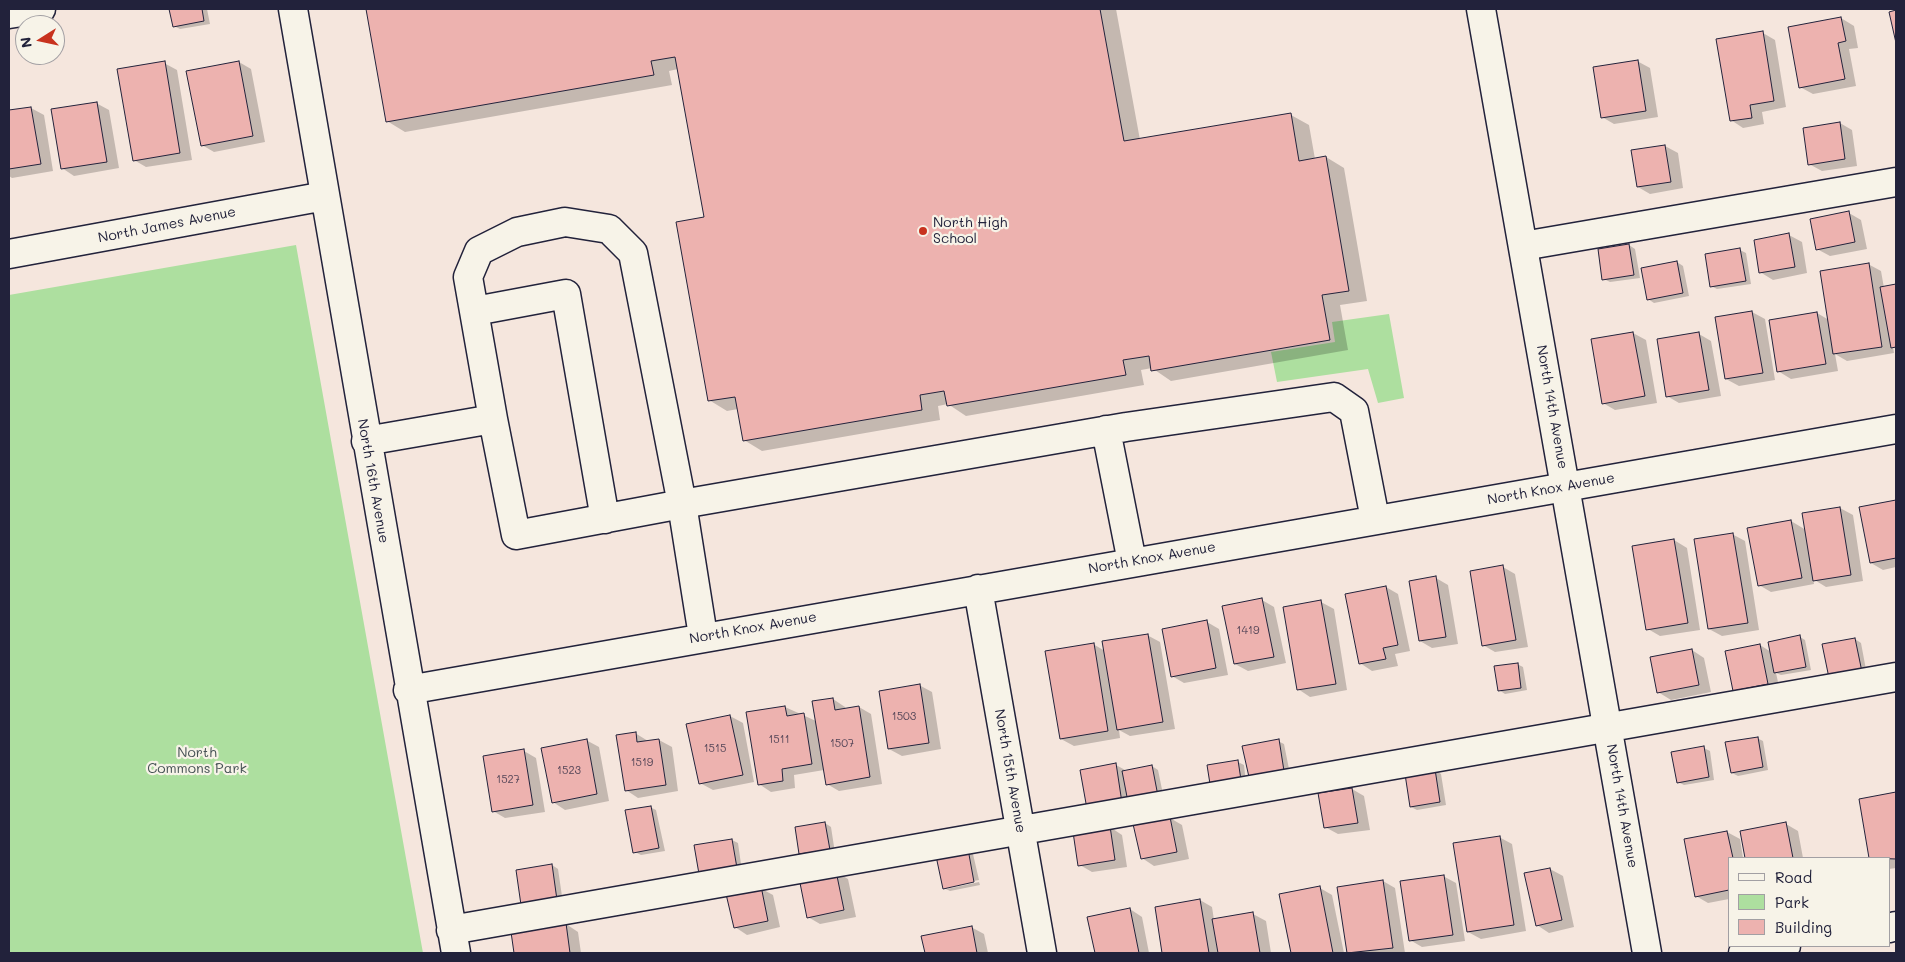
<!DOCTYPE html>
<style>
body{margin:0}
#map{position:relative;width:1905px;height:962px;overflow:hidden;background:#f5e6dd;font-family:Mali,sans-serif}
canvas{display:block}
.frame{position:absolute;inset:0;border:10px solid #22223b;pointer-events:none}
.legend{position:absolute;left:1728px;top:857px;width:162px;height:90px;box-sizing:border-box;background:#f7f3e8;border:1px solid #a29fa3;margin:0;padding:6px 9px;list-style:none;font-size:15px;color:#22223b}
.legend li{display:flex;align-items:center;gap:10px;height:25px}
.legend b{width:25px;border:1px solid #a29fa3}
.north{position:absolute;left:15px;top:15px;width:50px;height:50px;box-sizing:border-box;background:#f7f3e8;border:1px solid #a29fa3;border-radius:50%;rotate:260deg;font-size:14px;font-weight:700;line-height:20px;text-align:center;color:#22223b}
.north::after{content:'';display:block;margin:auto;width:18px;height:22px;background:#c8321e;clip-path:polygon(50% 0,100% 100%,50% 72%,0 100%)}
</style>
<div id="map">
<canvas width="1905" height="962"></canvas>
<div class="frame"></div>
<ul class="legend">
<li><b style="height:6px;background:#f7f3e8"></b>Road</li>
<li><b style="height:14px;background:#addf9f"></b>Park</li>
<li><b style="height:14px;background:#edb2af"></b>Building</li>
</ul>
<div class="north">N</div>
</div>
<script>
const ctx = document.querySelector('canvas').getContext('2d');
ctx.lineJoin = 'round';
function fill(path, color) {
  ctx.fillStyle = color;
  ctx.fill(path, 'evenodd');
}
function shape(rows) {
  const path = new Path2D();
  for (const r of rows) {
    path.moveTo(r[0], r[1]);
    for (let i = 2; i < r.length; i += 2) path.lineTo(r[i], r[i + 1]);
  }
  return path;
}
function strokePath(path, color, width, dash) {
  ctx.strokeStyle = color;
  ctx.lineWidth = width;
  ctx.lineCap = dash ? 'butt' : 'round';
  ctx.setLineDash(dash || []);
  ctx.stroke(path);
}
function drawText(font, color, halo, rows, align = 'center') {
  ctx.font = font + ' Mali,sans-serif';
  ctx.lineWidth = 4.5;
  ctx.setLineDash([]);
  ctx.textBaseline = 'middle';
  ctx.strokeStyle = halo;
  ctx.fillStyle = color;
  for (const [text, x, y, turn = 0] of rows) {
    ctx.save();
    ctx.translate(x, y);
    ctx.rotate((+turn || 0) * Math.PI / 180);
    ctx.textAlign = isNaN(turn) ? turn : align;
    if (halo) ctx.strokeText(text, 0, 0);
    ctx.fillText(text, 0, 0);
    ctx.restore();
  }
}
const green = shape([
 [296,245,423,953,9,953,9,295],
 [1389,314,1404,398,1378,403,1368,369,1277,382,1271,352,1335,342,1332,322]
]);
const shadow = shape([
 [171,9,207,9,210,24,180,29,174,26],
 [367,9,1116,9,1140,140,1291,115,1309,125,1315,159,1326,157,1344,168,1367,301,1340,305,1348,350,1171,381,1152,368,1141,370,1144,385,966,416,948,404,938,406,940,420,762,451,744,440,738,409,727,411,709,400,705,218,678,69,669,71,672,85,405,132,387,121],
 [1841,18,1854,26,1858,48,1849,49,1856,86,1813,94,1800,87],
 [1763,33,1775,40,1786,107,1762,112,1764,124,1743,128,1731,120],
 [1637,61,1650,68,1658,117,1614,124,1602,117],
 [239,62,251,69,265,142,214,152,202,145],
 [164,63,177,70,192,160,146,167,134,160],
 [96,103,109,110,119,168,74,176,62,168],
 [31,108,44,115,53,171,12,178,9,176,9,112],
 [1840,123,1852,130,1857,166,1822,171,1809,164],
 [1665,146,1678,153,1683,188,1650,194,1638,187],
 [1849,213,1861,220,1867,249,1830,256,1817,249],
 [1789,235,1802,242,1807,273,1773,280,1760,272],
 [1629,245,1635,249,1640,278,1610,282,1604,279,1599,250],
 [1740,250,1746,253,1751,284,1717,289,1711,286],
 [1677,262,1683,266,1689,296,1654,303,1648,299],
 [1868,264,1881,271,1884,288,1896,285,1896,349,1893,347,1894,353,1847,361,1835,354,1838,371,1791,379,1778,371,1817,313,1829,320],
 [1752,312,1765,319,1775,380,1739,386,1726,379,1716,318],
 [1633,333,1646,340,1657,403,1615,410,1603,403],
 [1699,334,1711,341,1721,396,1679,403,1667,396],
 [1896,501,1896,567,1883,570,1871,563,1861,508],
 [1840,508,1853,515,1863,581,1826,587,1813,579,1814,584,1771,592,1759,585,1791,521,1806,530,1803,514],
 [1732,534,1745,541,1759,630,1722,636,1709,629],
 [1674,540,1687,548,1700,630,1660,636,1648,629],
 [1503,567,1515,574,1528,647,1495,652,1483,645],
 [1436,578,1448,585,1458,644,1432,648,1420,641],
 [1386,587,1398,594,1410,651,1395,654,1398,666,1372,671,1360,663],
 [1262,600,1274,607,1286,663,1248,671,1235,664],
 [1321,602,1334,609,1347,690,1310,697,1298,689],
 [1207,622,1219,629,1228,675,1184,683,1172,676],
 [1147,635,1160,642,1175,729,1130,736,1119,730,1120,738,1074,746,1061,739,1093,644,1105,651],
 [1800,637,1805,640,1811,670,1781,675,1776,673,1780,691,1746,697,1734,690,1760,645,1771,652],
 [1855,639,1861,643,1867,675,1836,681],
 [1692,650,1704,658,1711,692,1671,700,1658,692],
 [1517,664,1523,667,1527,690,1505,694,1499,690],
 [919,685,932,692,941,749,902,756,889,749],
 [833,699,845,707,846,709,859,707,871,714,882,784,839,791,827,784,824,770,794,775,795,788,771,792,759,784,785,707,816,721],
 [730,716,743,723,754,782,713,790,700,783],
 [635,733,648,741,659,740,672,747,678,791,638,798,626,790],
 [1757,738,1763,741,1768,770,1738,776,1732,773],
 [586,740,599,747,609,801,565,810,553,802],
 [1278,741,1284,744,1290,774,1256,780],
 [1704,748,1710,751,1714,780,1684,785,1678,782],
 [524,751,536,758,545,812,505,818,493,811],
 [1238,762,1244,765,1246,783,1217,787],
 [1116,765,1127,771,1152,766,1158,770,1164,799,1100,815],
 [1435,770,1441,774,1446,805,1417,810,1411,807],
 [1352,789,1364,796,1370,830,1338,834,1325,827],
 [1896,794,1896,868,1889,869,1889,858,1870,858,1860,800],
 [650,807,656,810,665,851,641,855,635,852],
 [1170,818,1182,825,1189,859,1154,866,1142,858],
 [825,823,831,827,835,853,806,857,800,854],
 [1786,824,1798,831,1803,858,1746,858,1741,832],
 [1110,827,1122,835,1127,867,1092,872,1080,865],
 [1727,832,1740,839,1743,858,1729,858,1729,899,1708,903,1696,896],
 [1499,837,1512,844,1526,931,1481,939,1468,932],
 [732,840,738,843,742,871,706,877],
 [967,850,973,854,979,880,947,886,947,889,979,882,980,885,950,891,944,888],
 [552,865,558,869,563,903,517,871],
 [1550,869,1563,876,1574,927,1549,933,1537,925],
 [836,872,848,879,856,917,820,924,808,917],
 [1443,876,1456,883,1465,941,1422,947,1410,940],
 [1383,881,1395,888,1405,953,1348,953,1338,888],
 [760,888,773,895,780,927,747,935,735,927],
 [1320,888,1332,895,1344,953,1292,953,1281,895],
 [1200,900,1212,907,1214,920,1253,914,1266,921,1271,953,1164,953,1156,908],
 [1130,909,1142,917,1149,953,1096,953,1089,918],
 [566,924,578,932,581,953,516,953,513,933],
 [971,927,984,934,988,953,926,953,923,937]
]);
const building = shape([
 [169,9,202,9,204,21,173,27,169,9],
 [366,9,1100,9,1124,141,1291,113,1299,161,1326,156,1349,291,1322,295,1330,340,1151,371,1149,356,1123,360,1126,375,947,406,944,391,920,395,922,410,743,441,735,397,708,401,676,222,704,217,675,57,651,61,654,75,386,122,366,9],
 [1896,10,1896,43,1889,12,1896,10],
 [1841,17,1846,41,1838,43,1845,79,1799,88,1788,27,1841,17],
 [1763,31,1774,101,1750,105,1752,118,1730,121,1716,39,1763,31],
 [1638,60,1646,111,1601,118,1593,67,1638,60],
 [165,61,180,153,133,161,117,69,165,61],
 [239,61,253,136,201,146,186,71,239,61],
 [97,102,107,162,61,169,51,109,97,102],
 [31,107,41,164,9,169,9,110,31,107],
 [1840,122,1845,159,1808,165,1803,128,1840,122],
 [1665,145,1671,182,1637,187,1631,150,1665,145],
 [1849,211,1855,242,1816,250,1810,219,1849,211],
 [1789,233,1795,267,1759,273,1754,240,1789,233],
 [1629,244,1634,275,1602,280,1598,249,1629,244],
 [1740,248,1746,281,1710,287,1705,254,1740,248],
 [1677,261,1683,293,1647,300,1641,268,1677,261],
 [1869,263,1882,347,1833,354,1820,271,1869,263],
 [1896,284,1896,347,1891,348,1880,287,1896,284],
 [1752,311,1763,373,1725,379,1715,317,1752,311],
 [1817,312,1826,364,1777,372,1769,320,1817,312],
 [1633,332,1645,396,1602,404,1591,339,1633,332],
 [1699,332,1709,390,1666,397,1657,339,1699,332],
 [1896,500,1896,558,1870,563,1859,507,1896,500],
 [1840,507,1851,575,1813,581,1802,513,1840,507],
 [1791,520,1802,578,1758,586,1747,528,1791,520],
 [1733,533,1748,623,1708,629,1694,539,1733,533],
 [1674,539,1688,623,1646,630,1632,546,1674,539],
 [1503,565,1516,640,1482,646,1470,571,1503,565],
 [1436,576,1446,637,1419,641,1409,581,1436,576],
 [1386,586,1398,645,1383,648,1386,659,1359,664,1345,594,1386,586],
 [1262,598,1274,657,1234,664,1222,606,1262,598],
 [1321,600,1336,684,1297,690,1283,607,1321,600],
 [1207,620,1216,668,1171,677,1162,629,1207,620],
 [1148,634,1163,722,1117,730,1102,641,1148,634],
 [1800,635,1806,667,1774,673,1768,642,1800,635],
 [1855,638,1862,672,1829,678,1822,644,1855,638],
 [1094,643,1108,731,1060,739,1045,651,1094,643],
 [1760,644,1768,684,1733,691,1725,651,1760,644],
 [1692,649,1699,685,1657,693,1650,657,1692,649],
 [1518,663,1521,688,1498,691,1494,666,1518,663],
 [920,684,929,743,888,749,879,691,920,684],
 [833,698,835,710,859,706,870,777,826,785,812,701,833,698],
 [785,706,787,716,804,713,812,764,782,769,783,781,758,785,746,712,785,706],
 [730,715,743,775,699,784,686,724,730,715],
 [636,732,637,742,659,739,666,785,625,791,616,735,636,732],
 [1758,737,1763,767,1731,773,1725,742,1758,737],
 [587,739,597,794,552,803,541,748,587,739],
 [1279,739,1284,771,1249,777,1242,746,1279,739],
 [1704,746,1709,777,1677,783,1671,752,1704,746],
 [524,749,533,805,492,812,483,756,524,749],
 [1238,760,1241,780,1210,784,1207,765,1238,760],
 [1116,763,1122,803,1087,809,1080,770,1116,763],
 [1152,765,1158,796,1128,802,1122,771,1152,765],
 [1435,769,1440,802,1410,807,1405,774,1435,769],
 [1352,788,1358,823,1324,828,1318,793,1352,788],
 [1896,792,1896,859,1869,858,1859,799,1896,792],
 [651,806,659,848,633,853,625,810,651,806],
 [1170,817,1177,852,1141,859,1133,824,1170,817],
 [825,822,830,850,799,854,795,827,825,822],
 [1786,822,1793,858,1745,858,1740,831,1786,822],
 [1110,826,1115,860,1078,866,1073,832,1110,826],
 [1727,831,1733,858,1729,858,1729,890,1695,897,1684,839,1727,831],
 [1500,836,1514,925,1467,932,1453,843,1500,836],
 [732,839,737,868,699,874,694,845,732,839],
 [968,849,974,882,943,889,936,856,968,849],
 [552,864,557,900,521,905,516,870,552,864],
 [1550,868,1562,920,1536,926,1524,873,1550,868],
 [836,871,844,910,807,918,799,878,836,871],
 [1444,875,1453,935,1409,941,1400,881,1444,875],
 [1383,880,1393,948,1347,953,1337,887,1383,880],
 [761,886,768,921,734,928,726,894,761,886],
 [1320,886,1333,953,1291,953,1279,894,1320,886],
 [1200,899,1209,953,1162,953,1155,907,1200,899],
 [1130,908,1139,953,1095,953,1087,917,1130,908],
 [1253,912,1260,953,1218,953,1212,919,1253,912],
 [566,923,570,953,514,953,511,932,566,923],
 [972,926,977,953,925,953,921,936,972,926]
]);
const minor = shape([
 [293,9,456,953],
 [1481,9,1647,953],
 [9,14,41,9],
 [1523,246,1896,182],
 [9,254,325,196],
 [475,311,566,294,605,519],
 [1106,430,1132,562],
 [366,441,493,419],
 [978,589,1042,953],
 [703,636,682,504,633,253,609,229,565,222,517,232,479,251,468,277,493,419,516,535,682,504,1126,427,1334,397,1354,411,1375,519],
 [408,690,1896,429],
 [1889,928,1896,926],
 [451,930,1896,677],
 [1743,953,1786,946]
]);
const markers = [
 [923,231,5,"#c8321e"]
];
const numberNames = [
 ["1419",1248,631],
 ["1503",904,717],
 ["1511",779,740],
 ["1507",842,744],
 ["1515",715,749],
 ["1519",642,763],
 ["1523",569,771],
 ["1527",508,780]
];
const poiNames = [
 ["North High",933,223],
 ["School",933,239]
];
const streetNames = [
 ["North James Avenue",167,225,-11],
 ["North 14th Avenue",1552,407,80],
 ["North 16th Avenue",373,481,80],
 ["North Knox Avenue",1551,489,-10],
 ["North Knox Avenue",1152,558,-10],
 ["North Knox Avenue",753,628,-10],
 ["North 15th Avenue",1010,771,80],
 ["North 14th Avenue",1622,806,80]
];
const parkNames = [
 ["North",197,753],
 ["Commons Park",197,769]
];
fill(green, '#addf9f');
fill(shadow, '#0003');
fill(building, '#edb2af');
strokePath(building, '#22223b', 1);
strokePath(minor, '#22223b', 31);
strokePath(minor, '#f7f3e8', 28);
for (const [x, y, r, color] of markers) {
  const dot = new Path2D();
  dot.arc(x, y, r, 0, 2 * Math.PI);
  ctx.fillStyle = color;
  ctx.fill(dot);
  strokePath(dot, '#f7f3e8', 2);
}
drawText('11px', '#554658', null, numberNames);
drawText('14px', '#22223b', '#f7f3e8', poiNames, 'left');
drawText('14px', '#22223b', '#f7f3e8', streetNames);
drawText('14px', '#455154', '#f7f3e8', parkNames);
</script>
